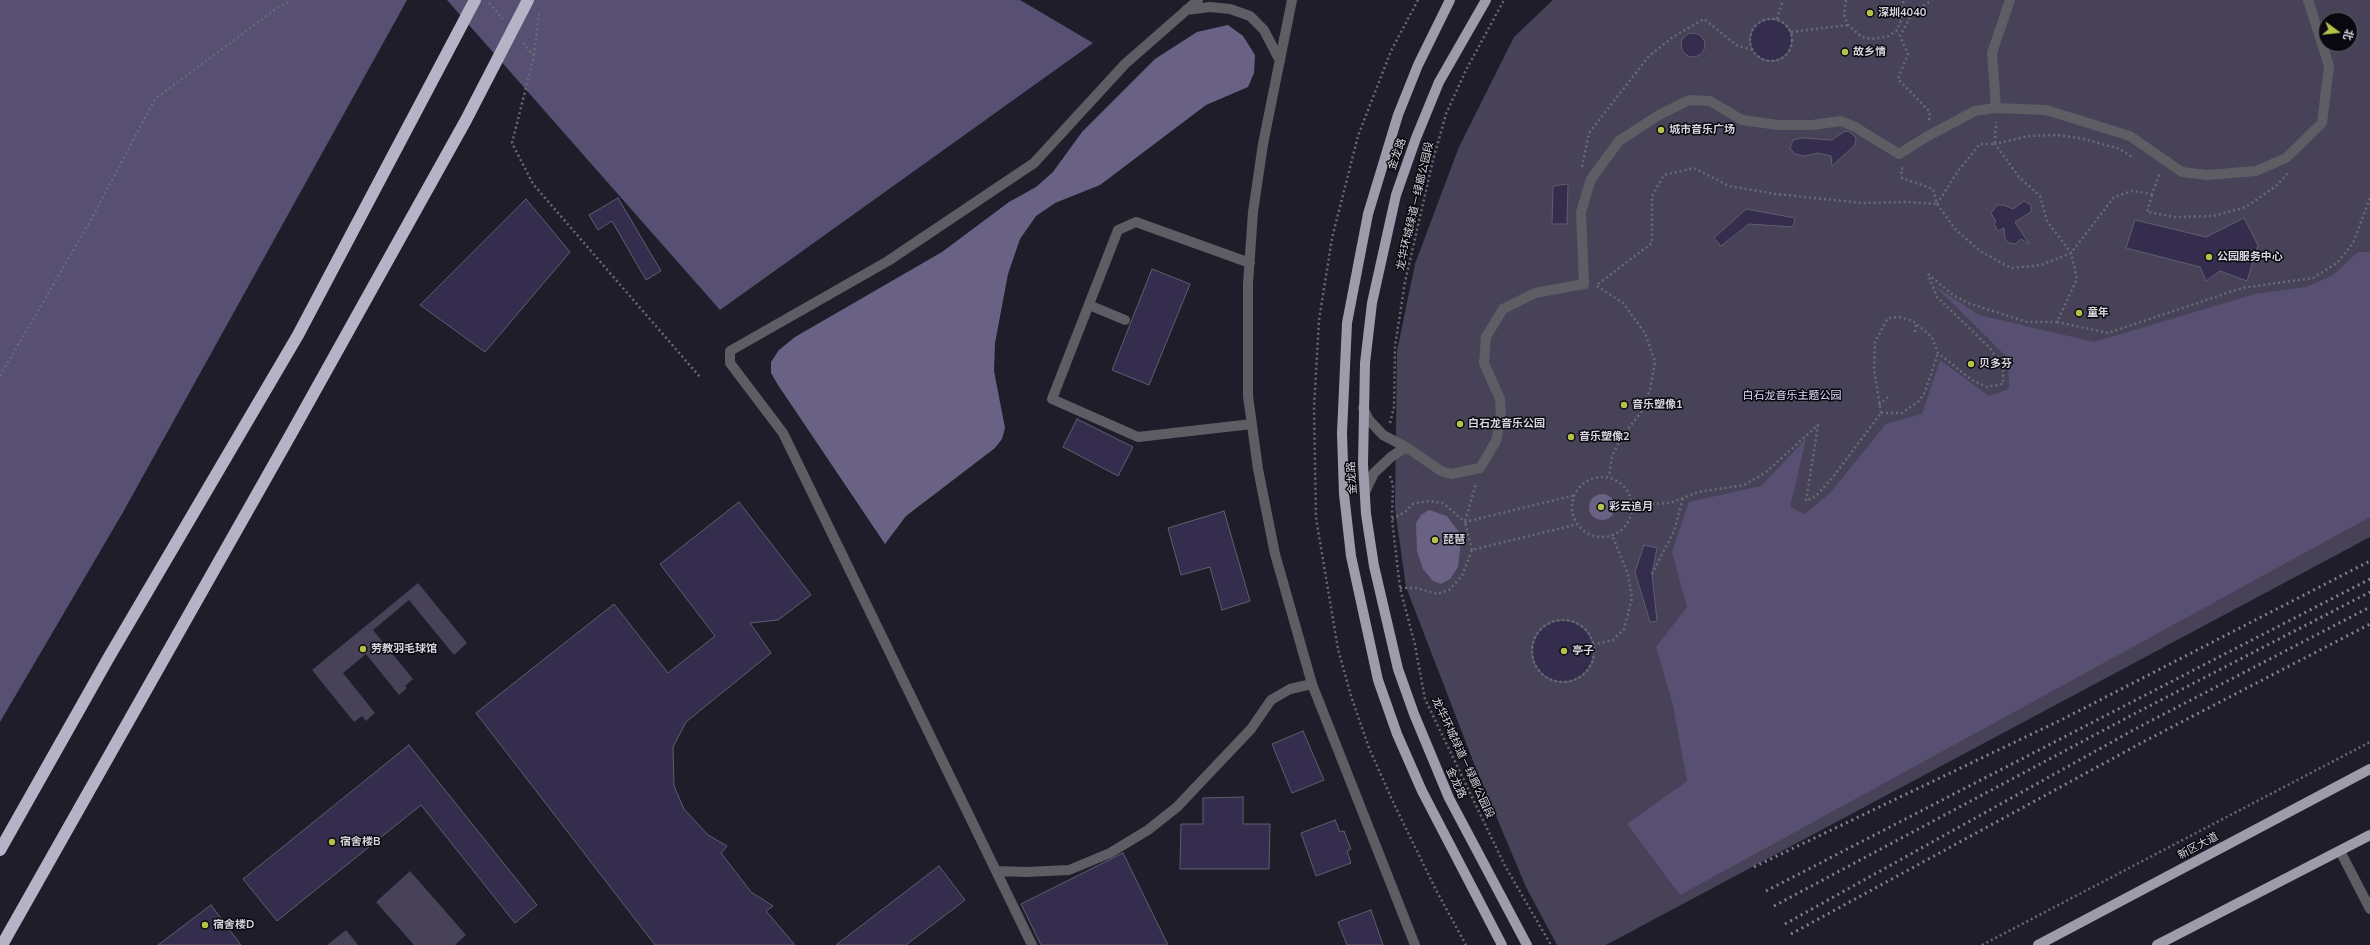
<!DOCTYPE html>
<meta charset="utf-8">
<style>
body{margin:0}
#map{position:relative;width:2370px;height:945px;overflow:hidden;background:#201d2b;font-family:Mulish,"Noto Sans SC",sans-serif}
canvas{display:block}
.north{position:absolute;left:2318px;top:12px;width:40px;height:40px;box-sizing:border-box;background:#09080e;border:1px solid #5b5a61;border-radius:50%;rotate:105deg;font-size:11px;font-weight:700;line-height:16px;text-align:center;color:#d6d4de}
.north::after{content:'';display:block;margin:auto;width:14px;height:18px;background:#b5c24a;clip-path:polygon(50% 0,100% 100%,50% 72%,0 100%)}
</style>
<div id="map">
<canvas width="2370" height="945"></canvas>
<div class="north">北</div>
</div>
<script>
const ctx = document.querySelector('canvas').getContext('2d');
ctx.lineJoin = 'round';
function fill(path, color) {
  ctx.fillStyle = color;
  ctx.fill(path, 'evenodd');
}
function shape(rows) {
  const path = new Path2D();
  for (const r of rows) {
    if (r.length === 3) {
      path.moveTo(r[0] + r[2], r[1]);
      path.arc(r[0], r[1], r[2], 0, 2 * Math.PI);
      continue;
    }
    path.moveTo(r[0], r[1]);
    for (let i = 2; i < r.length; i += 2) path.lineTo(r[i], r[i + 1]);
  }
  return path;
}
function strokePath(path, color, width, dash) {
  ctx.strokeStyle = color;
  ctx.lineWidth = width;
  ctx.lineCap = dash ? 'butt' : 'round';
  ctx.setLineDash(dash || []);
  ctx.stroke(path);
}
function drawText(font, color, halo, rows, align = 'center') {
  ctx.font = font + ' Mulish,"Noto Sans SC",sans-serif';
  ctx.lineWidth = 3;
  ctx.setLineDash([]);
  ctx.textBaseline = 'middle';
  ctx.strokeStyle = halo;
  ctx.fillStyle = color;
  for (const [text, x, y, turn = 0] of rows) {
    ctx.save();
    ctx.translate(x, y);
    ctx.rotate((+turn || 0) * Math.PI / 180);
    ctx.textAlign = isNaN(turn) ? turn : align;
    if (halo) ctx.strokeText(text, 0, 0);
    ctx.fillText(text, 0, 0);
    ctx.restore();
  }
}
const green = shape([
 [1553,0,2370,0,2370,537,1606,945,1557,945,1526,887,1475,766,1406,587,1395,509,1397,351,1415,264,1459,147,1514,37],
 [2326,20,2350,20,2350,44,2326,44],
 [418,583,467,643,454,655,409,600,373,630,413,679,405,686,407,688,399,695,366,654,343,673,375,713,366,721,362,716,354,722,312,670],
 [410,871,466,935,455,945,414,945,376,902],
 [346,930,358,945,327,945]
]);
const forest = shape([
 [0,0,407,0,122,514,0,722],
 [447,0,1020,0,1093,43,720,310],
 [2358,252,2370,252,2370,517,1680,895,1627,824,1687,781,1673,705,1656,647,1687,607,1672,552,1689,502,1761,486,1806,439,1790,507,1805,514,1830,493,1886,424,1922,414,1940,360,1989,396,2009,389,2008,358,1936,287,1979,315,2094,342,2255,294,2306,287,2333,275]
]);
const water = shape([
 [1228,25,1243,36,1255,55,1254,73,1248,87,1206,105,1100,185,1055,203,1036,216,1020,239,1008,274,995,343,994,371,1005,428,1002,439,995,448,906,516,885,544,778,385,771,373,771,362,779,350,795,337,942,252,1009,202,1036,187,1053,172,1082,132,1155,59,1197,32],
 [1602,507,13],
 [1429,510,1447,516,1458,531,1461,540,1458,567,1450,579,1441,584,1433,581,1423,569,1417,551,1416,523,1421,515]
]);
const building = shape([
 [1771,40,21],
 [1693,45,12],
 [1845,131,1850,132,1856,138,1855,145,1832,166,1831,156,1818,153,1804,156,1795,154,1790,148,1793,140,1801,138,1832,140,1845,131],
 [1568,184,1567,224,1552,224,1553,186,1568,184],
 [618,198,661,271,646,280,612,221,598,230,589,215,618,198],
 [526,199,570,252,485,352,420,305,526,199],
 [2024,201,2031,205,2031,212,2015,222,2029,244,2021,239,2015,244,2009,243,2005,239,2004,228,1998,231,1994,224,1996,222,1991,213,1997,205,2004,205,2013,209,2024,201],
 [1746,209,1795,218,1793,227,1749,224,1721,246,1714,238,1746,209],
 [2244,218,2258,245,2247,281,2220,271,2206,281,2200,267,2126,248,2135,220,2206,237,2244,218],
 [1152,269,1190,284,1149,385,1112,370,1152,269],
 [1077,419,1133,447,1118,476,1063,447,1077,419],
 [739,502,811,595,778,620,750,623,771,653,686,722,673,747,674,786,684,809,708,835,727,846,721,853,751,892,773,906,766,911,795,945,655,945,476,713,614,604,668,673,715,636,660,564,739,502],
 [1224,511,1250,601,1222,610,1210,567,1181,575,1168,528,1224,511],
 [1644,545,1657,548,1652,574,1657,621,1650,622,1635,572,1644,545],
 [1563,651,31],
 [1303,731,1324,780,1292,793,1272,744,1303,731],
 [409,745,537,905,515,923,421,805,277,921,243,879,409,745],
 [1243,797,1243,824,1270,824,1269,869,1180,869,1181,824,1203,824,1203,798,1243,797],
 [1335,820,1340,832,1344,831,1351,849,1347,851,1351,863,1316,876,1301,833,1335,820],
 [1123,853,1168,945,1041,945,1021,904,1123,853],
 [939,866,965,900,906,945,836,945,939,866],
 [211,905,241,945,158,945,211,905],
 [1371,910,1383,945,1347,945,1338,922,1371,910]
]);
const path = shape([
 [1418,0,1391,51,1358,136,1332,238,1319,320,1314,408,1316,518,1338,649,1351,696,1369,748,1394,804,1436,890,1466,945],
 [1846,0,1844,15,1848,25,1862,37,1871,39,1889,36,1897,30,1904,13,1903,0],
 [489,3,503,19],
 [1771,40,21],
 [1777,19,1783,0],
 [1791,32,1848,25],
 [523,43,534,56,512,143,533,184,700,377],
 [534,55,539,14],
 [1929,120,1930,112,1898,79,1908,54,1900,36,1913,12,1932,0],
 [1582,167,1589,133,1649,56,1673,37,1704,19,1736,45,1751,50],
 [1903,168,1901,169,1902,178,1933,189,1937,204,1956,230,1980,251,2011,268,2041,265,2071,253,2114,197,2132,191,2152,194,2160,173],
 [2152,195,2147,212,2175,217,2213,216,2246,207,2276,186,2288,173],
 [1937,204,1958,171,1980,144,1995,144,1996,122],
 [1928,274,1953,295,1968,303,2027,322,2057,322,2077,279,2071,253,2047,221,2040,196,2019,177,1995,144,2028,136,2058,135,2084,139,2120,149,2134,158],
 [1598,284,1652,243,1652,196,1664,175,1694,168,1729,186,1776,194,1863,203,1907,202,1937,204],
 [1597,286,1623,303,1645,333,1655,362,1650,390,1642,411,1621,438,1612,456,1609,477],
 [2057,322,2108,333,2242,288,2313,278,2337,263,2353,243,2370,198],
 [1915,332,1916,324],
 [0,376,91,220,155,99,277,8,291,0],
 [1879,405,1888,397],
 [1881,413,1874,369,1875,342,1888,318,1899,317,1913,321,1932,337,1938,353,1972,380,1987,387,2003,384,2003,368,1990,348,1937,297,1928,274],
 [1881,413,1902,413,1919,401,1925,392,1938,353],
 [1390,423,1394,407,1395,346,1405,282,1433,160,1446,114,1466,70,1504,0],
 [1390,476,1393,485,1392,519,1400,588,1415,645,1425,699,1505,866,1551,945],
 [1602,507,30],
 [1632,505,1670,503,1698,492,1744,485,1765,473,1818,425,1806,501,1816,496,1833,477,1881,413],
 [1392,519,1405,512,1413,504,1427,501,1443,503,1465,522,1575,495],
 [1472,550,1465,522,1476,483],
 [1652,574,1674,531,1683,498],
 [1400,588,1417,588,1437,594,1449,590,1462,576,1472,550,1578,524],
 [1563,651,31],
 [1593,645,1613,640,1624,629,1632,598,1628,574,1612,535],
 [1982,945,2370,742]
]);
const minor = shape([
 [1292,0,1263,144,1253,212,1248,284,1248,396,1258,469,1275,554,1312,684,1415,945],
 [1186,10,1210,7,1230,9,1250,16,1264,30,1280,61],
 [1996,108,2046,110,2130,136,2182,172,2207,175,2256,171,2286,158,2322,123,2329,66,2308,0],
 [1250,263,1136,222,1118,230,1052,399,1138,437,1252,424],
 [1089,305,1125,320],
 [1363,408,1369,420,1383,435,1406,447,1441,471,1451,474,1480,468,1496,441,1501,418,1500,399,1484,363,1486,337,1503,309,1535,293,1584,284,1581,212,1591,179,1619,141,1659,115,1689,100,1710,101,1742,120,1778,125,1812,125,1841,121,1855,127,1899,154,1926,137,1975,111,1996,108,1992,53,2010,0],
 [1365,492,1374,473,1391,457,1406,447],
 [2340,851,2370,909],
 [996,871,1026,872,1069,870,1110,853,1148,830,1177,807,1251,729,1271,700,1290,689,1312,684],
 [1032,945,783,433,730,363,730,351,888,261,1034,163,1125,64,1198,0]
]);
const major = shape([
 [1450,0,1418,65,1398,115,1368,214,1347,323,1342,433,1344,494,1351,556,1378,680,1397,734,1422,791,1502,945],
 [1486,0,1439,82,1416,138,1396,195,1372,303,1365,363,1363,464,1366,514,1374,566,1398,669,1414,714,1449,798,1527,945],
 [2038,945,2370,769],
 [2157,945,2370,835]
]);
const highway = shape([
 [0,850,109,657,298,335,475,0]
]);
const rail = shape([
 [1754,867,2063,719,2370,561],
 [1766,891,2370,579],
 [1774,906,2132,715,2370,592],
 [1785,924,2137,728,2370,607],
 [1791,934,2143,742,2370,624]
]);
const highwayBridge = shape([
 [2,945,291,434,466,120,528,0]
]);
const markers = [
 [1870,13,4,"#b5c24a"],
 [1845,52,4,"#b5c24a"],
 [1661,130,4,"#b5c24a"],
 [2209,257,4,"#b5c24a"],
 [2079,313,4,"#b5c24a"],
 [1971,364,4,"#b5c24a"],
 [1624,405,4,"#b5c24a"],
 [1460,424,4,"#b5c24a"],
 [1571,437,4,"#b5c24a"],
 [1601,507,4,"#b5c24a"],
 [1435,540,4,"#b5c24a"],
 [363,649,4,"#b5c24a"],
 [1564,651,4,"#b5c24a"],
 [332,842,4,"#b5c24a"],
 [205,925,4,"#b5c24a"]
];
const poiNames = [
 ["深圳4040",1878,13],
 ["故乡情",1853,52],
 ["城市音乐广场",1669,130],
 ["公园服务中心",2217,257],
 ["童年",2087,313],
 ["贝多芬",1979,364],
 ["音乐塑像1",1632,405],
 ["白石龙音乐公园",1468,424],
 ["音乐塑像2",1579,437],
 ["彩云追月",1609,507],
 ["琵琶",1443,540],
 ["劳教羽毛球馆",371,649],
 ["亭子",1572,651],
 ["宿舍楼B",340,842],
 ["宿舍楼D",213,925]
];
const streetNames = [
 ["金龙路",1397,154,-70],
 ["龙华环城绿道－绿廊公园段",1415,206,-77],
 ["金龙路",1352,478,-93],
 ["龙华环城绿道－绿廊公园段",1463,758,65],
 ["金龙路",1456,783,65],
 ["新区大道",2198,846,-28]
];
const parkNames = [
 ["白石龙音乐主题公园",1792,396]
];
fill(green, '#474257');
fill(forest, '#585072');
fill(water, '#6a6285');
fill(building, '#352d4d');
strokePath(building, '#615d6d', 1);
strokePath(path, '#6b6975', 2.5, [2, 3]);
strokePath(minor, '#5e5d64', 10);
strokePath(major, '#9e9baa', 10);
strokePath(highway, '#b7b3c6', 12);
strokePath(rail, '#83808c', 3, [2, 4]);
strokePath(highwayBridge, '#b7b3c6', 12);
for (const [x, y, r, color] of markers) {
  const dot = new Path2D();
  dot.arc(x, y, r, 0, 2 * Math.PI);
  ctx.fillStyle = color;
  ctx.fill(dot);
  strokePath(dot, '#09080e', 1.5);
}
drawText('bold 11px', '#d6d4de', '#09080e', poiNames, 'left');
drawText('11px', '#d6d4de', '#09080e', streetNames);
drawText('11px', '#e0d8fe', '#09080e', parkNames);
</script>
